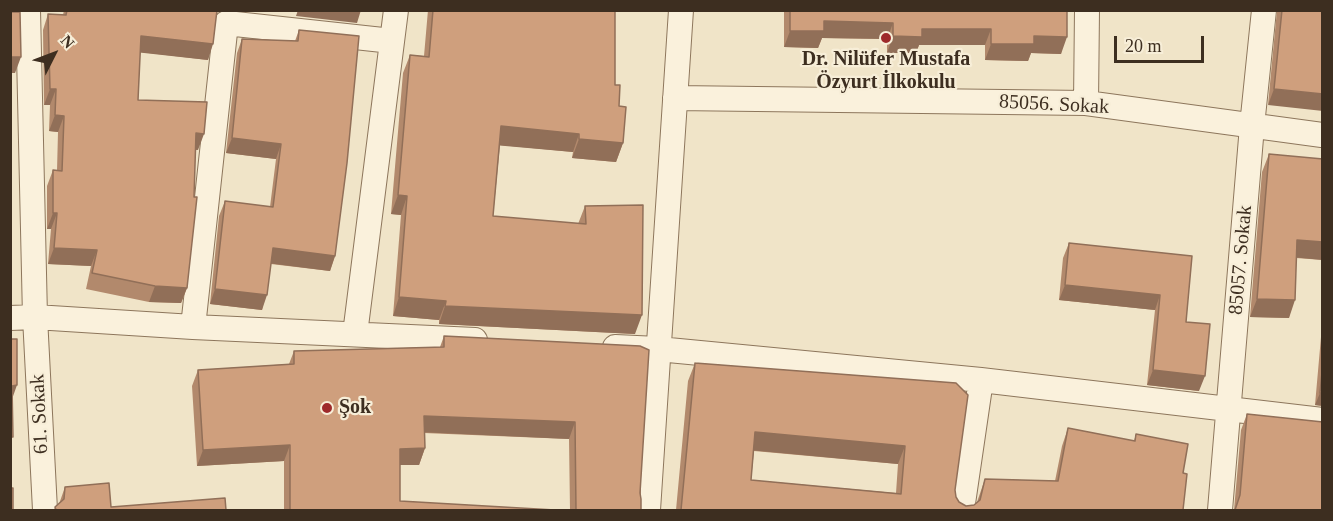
<!DOCTYPE html>
<meta charset="utf-8">
<style>
body{margin:0}
#map{position:relative;width:1333px;height:521px;overflow:hidden;background:#f0e4c8;font-family:Georgia,serif}
canvas{display:block}
.frame{position:absolute;inset:0;border:12px solid #3d2e20;pointer-events:none}
.north{position:absolute;left:24px;top:24px;width:60px;height:60px;-webkit-text-stroke:4px #f7eed8;paint-order:stroke;rotate:48deg;font-size:16px;font-weight:700;line-height:24px;text-align:center;color:#3d2e20}
.north::after{content:'';display:block;margin:auto;width:21px;height:27px;background:#3d2e20;clip-path:polygon(50% 0,100% 100%,50% 72%,0 100%)}
.scale{position:absolute;left:1114px;top:36px;width:90px;height:27px;box-sizing:border-box;border:3px solid #3d2e20;border-top:0;padding-left:8px;font-size:18px;line-height:21px;white-space:nowrap;color:#3d2e20;-webkit-text-stroke:4px #f7eed8;paint-order:stroke}
</style>
<div id="map">
<canvas width="1333" height="521"></canvas>
<div class="frame"></div>
<div class="north">N</div>
<div class="scale">20 m</div>
</div>
<script>
const ctx = document.querySelector('canvas').getContext('2d');
ctx.lineJoin = 'round';
function shape(rows) {
  const path = new Path2D();
  for (const r of rows) {
    path.moveTo(r[0], r[1]);
    for (let i = 2; i < r.length; i += 2) path.lineTo(r[i], r[i + 1]);
  }
  return path;
}
function strokePath(path, color, width, dash) {
  ctx.strokeStyle = color;
  ctx.lineWidth = width;
  ctx.lineCap = dash ? 'butt' : 'round';
  ctx.setLineDash(dash || []);
  ctx.stroke(path);
}
function fill(path, color) {
  ctx.fillStyle = color;
  ctx.fill(path, 'evenodd');
}
function drawText(font, color, halo, rows, align = 'center') {
  ctx.font = font + ' Georgia,serif';
  ctx.lineWidth = 4.5;
  ctx.setLineDash([]);
  ctx.textBaseline = 'middle';
  ctx.strokeStyle = halo;
  ctx.fillStyle = color;
  for (const [text, x, y, turn = 0] of rows) {
    ctx.save();
    ctx.translate(x, y);
    ctx.rotate((+turn || 0) * Math.PI / 180);
    ctx.textAlign = isNaN(turn) ? turn : align;
    if (halo) ctx.strokeText(text, 0, 0);
    ctx.fillText(text, 0, 0);
    ctx.restore();
  }
}
const minor = shape([
 [28,10,35,317,45,510],
 [675,98,1086,103,1322,135],
 [1086,103,1087,10],
 [10,318,35,317,193,327,475,340],
 [193,327,226,23,392,41],
 [355,334,396,10],
 [615,347,658,349,981,380,1322,420],
 [648,510,681,10],
 [962,510,981,380],
 [1220,510,1252,126,1264,10]
]);
const wall = shape([
 [64,10,219,10,217,13,208,60,140,52,138,100,198,150,195,150,187,288,181,303,149,302,86,289,91,266,48,264,51,229,47,229,47,186,53,170,57,171,58,132,49,131,50,105,44,105,43,30,48,14,63,15],
 [428,10,615,10,615,85,623,143,616,162,572,158,573,152,500,145,493,216,578,224,585,206,635,334,439,324,439,320,393,316,401,215,391,214,403,73,410,55,424,56],
 [784,10,1067,10,1061,54,1031,53,1028,61,985,60,985,45,919,45,916,53,887,53,887,39,822,38,818,48,784,47],
 [1277,10,1323,10,1268,105],
 [299,30,335,256,330,271,271,264,262,310,210,304,219,216,225,201,270,207,276,159,226,153,237,53,242,39,295,41],
 [1269,154,1323,260,1296,258,1289,318,1250,317,1262,172],
 [1069,243,1192,256,1186,322,1199,391,1147,385,1155,310,1059,300,1063,258],
 [1323,333,1323,406,1315,405,1321,337],
 [444,336,640,346,641,510,570,510,569,439,424,433,425,448,419,465,400,465,400,501,284,510,284,461,197,466,192,386,198,370,289,364,294,351,440,347],
 [695,363,956,383,955,490,956,497,959,502,966,506,974,505,977,502,985,479,1055,481,1062,446,1068,428,1134,441,1136,434,1183,473,1183,510,676,510,688,381],
 [754,451,898,464,896,493,751,480],
 [1247,414,1323,510,1234,510,1241,430],
 [65,487,111,507,226,510,54,510,55,507,59,504]
]);
const shadedWall = shape([
 [298,10,361,10,357,23,296,16],
 [824,21,893,23,887,39,822,38,818,48,784,47,790,31],
 [922,29,991,29,985,45,919,45,916,53,887,53,893,36],
 [141,36,213,44,208,60,135,52],
 [1034,36,1067,37,1061,54,1031,53,1028,61,985,60,991,44],
 [10,57,21,57,15,73,10,73],
 [50,89,56,89,50,105,44,105],
 [1274,89,1323,94,1323,111,1268,105],
 [55,115,64,116,58,132,49,131],
 [501,126,579,134,573,152,494,145],
 [196,133,204,134,198,150,190,149],
 [232,138,281,144,276,159,226,153],
 [579,139,623,143,616,162,572,158],
 [398,195,407,196,401,215,391,214],
 [53,213,57,213,51,229,47,229],
 [1297,240,1323,242,1323,260,1291,257],
 [54,248,97,250,91,266,48,264],
 [273,248,335,256,330,271,267,263],
 [1065,285,1160,295,1155,310,1059,300],
 [155,286,187,288,181,303,149,302],
 [215,289,267,295,262,310,210,304],
 [399,297,446,301,439,320,393,316],
 [1257,299,1295,300,1289,318,1250,317],
 [445,306,642,315,635,334,439,324],
 [1153,370,1205,376,1199,391,1147,385],
 [17,385,11,402,12,386],
 [1320,393,1323,393,1323,406,1315,405],
 [424,416,575,422,569,439,418,432],
 [755,432,905,446,898,464,749,450],
 [290,445,284,461,197,466,203,450],
 [425,448,419,465,394,465,400,449]
]);
const building = shape([
 [67,10,217,10,213,44,141,36,138,100,207,102,204,134,196,133,194,197,197,197,187,288,155,286,92,273,97,250,54,248,57,213,53,213,53,170,62,171,64,116,55,115,56,89,50,89,48,14,66,15,67,10],
 [433,10,615,10,615,85,620,85,619,106,626,107,623,143,579,139,579,134,501,126,493,216,586,224,585,206,643,205,642,315,445,306,446,301,399,297,407,196,398,195,410,55,429,57,433,10],
 [790,10,1067,10,1067,37,1034,36,1034,44,991,44,991,29,922,29,922,37,893,36,893,23,824,21,824,31,790,31,790,10],
 [1282,10,1323,10,1323,94,1274,89,1282,10],
 [10,12,20,12,21,57,10,57,10,12],
 [299,30,359,36,347,163,335,256,273,248,267,295,215,289,225,201,273,207,281,144,232,138,242,39,298,41,299,30],
 [1269,154,1323,159,1323,242,1297,240,1295,300,1257,299,1269,154],
 [1069,243,1192,256,1186,322,1210,324,1205,376,1153,370,1160,295,1065,285,1069,243],
 [444,336,640,346,649,350,640,493,641,499,641,510,576,510,575,422,424,416,425,448,400,449,400,501,555,510,269,510,290,510,290,445,203,450,198,370,294,364,294,351,444,347,444,336],
 [10,339,17,339,17,385,12,386,13,437,10,437,10,339],
 [1323,362,1323,393,1320,393,1323,362],
 [695,363,956,383,968,395,955,490,956,497,959,502,966,506,974,505,980,500,985,479,1058,481,1068,428,1135,441,1136,434,1188,444,1183,473,1187,474,1183,510,681,510,695,363],
 [755,432,905,446,901,494,751,480,755,432],
 [1247,414,1323,422,1323,510,1235,510,1240,495,1247,414],
 [109,483,111,507,225,498,226,510,56,510,55,507,64,499,65,487,109,483],
 [10,488,13,488,13,510,10,510,10,488]
]);
const markers = [
 [886,38,6,"#9e2a2b"],
 [327,408,6,"#9e2a2b"]
];
const poiNames = [
 ["Dr. Nilüfer Mustafa",886,60],
 ["Özyurt İlkokulu",886,83],
 ["Şok",339,408,"left"]
];
const streetNames = [
 ["85056. Sokak",1054,105,3],
 ["85057. Sokak",1241,260,-85],
 ["61. Sokak",40,414,-93]
];
strokePath(minor, '#8d765c', 26);
strokePath(minor, '#faf1dc', 24);
fill(wall, '#b2896c');
fill(shadedWall, '#916f58');
fill(building, '#cf9f7d');
strokePath(building, '#916f58', 1.5);
for (const [x, y, r, color] of markers) {
  const dot = new Path2D();
  dot.arc(x, y, r, 0, 2 * Math.PI);
  ctx.fillStyle = color;
  ctx.fill(dot);
  strokePath(dot, '#f7eed8', 2);
}
drawText('bold 20px', '#3d2e20', '#f7eed8', poiNames);
drawText('20px', '#3d2e20', '#f7eed8', streetNames);
</script>
